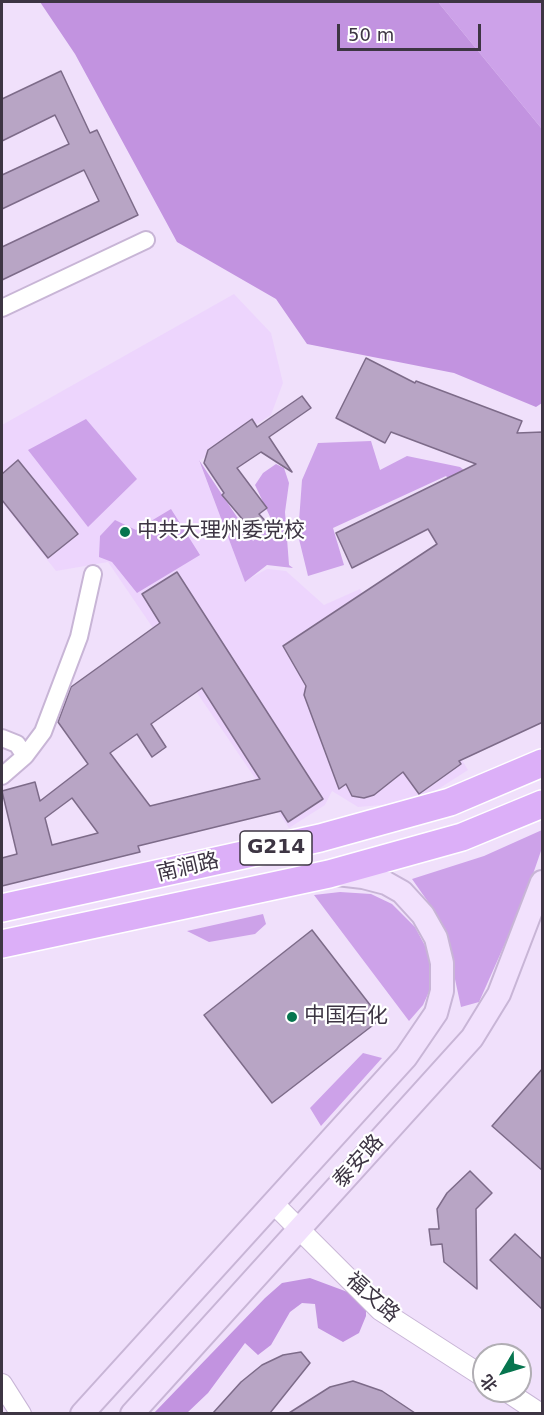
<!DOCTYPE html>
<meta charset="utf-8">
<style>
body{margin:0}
#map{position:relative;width:544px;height:1415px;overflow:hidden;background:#f0e0fb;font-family:"DejaVu Sans","Noto Sans SC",sans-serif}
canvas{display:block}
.frame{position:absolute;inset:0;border:3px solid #3d3543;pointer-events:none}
.north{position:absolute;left:472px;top:1343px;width:60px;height:60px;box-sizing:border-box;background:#fff;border:2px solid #b1aeb4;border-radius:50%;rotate:232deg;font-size:16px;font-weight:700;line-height:24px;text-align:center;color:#3d3543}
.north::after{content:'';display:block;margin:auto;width:21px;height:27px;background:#07754f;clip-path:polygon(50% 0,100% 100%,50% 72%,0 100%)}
.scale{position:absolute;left:337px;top:24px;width:144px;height:27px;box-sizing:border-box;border:3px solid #3d3543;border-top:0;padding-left:8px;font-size:18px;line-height:21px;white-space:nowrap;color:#3d3543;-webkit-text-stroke:4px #fff;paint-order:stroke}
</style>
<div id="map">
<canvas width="544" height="1415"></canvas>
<div class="frame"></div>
<div class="north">北</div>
<div class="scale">50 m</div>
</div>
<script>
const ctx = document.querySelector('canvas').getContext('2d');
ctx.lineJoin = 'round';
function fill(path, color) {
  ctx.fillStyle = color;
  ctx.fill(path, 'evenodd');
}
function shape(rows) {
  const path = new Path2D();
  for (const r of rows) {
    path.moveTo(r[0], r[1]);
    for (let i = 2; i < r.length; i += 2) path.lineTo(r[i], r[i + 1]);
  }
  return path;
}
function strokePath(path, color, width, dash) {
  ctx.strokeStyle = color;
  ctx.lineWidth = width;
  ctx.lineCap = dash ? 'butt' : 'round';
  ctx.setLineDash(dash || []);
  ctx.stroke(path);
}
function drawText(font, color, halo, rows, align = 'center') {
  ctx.font = font + ' "DejaVu Sans","Noto Sans SC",sans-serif';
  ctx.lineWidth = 4.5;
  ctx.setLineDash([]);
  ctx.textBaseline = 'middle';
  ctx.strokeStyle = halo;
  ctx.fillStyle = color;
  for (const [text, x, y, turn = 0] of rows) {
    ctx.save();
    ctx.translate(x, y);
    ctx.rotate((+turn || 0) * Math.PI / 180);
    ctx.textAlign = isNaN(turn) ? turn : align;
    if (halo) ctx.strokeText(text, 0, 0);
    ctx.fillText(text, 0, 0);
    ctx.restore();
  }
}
const built = shape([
 [234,294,271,333,283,383,271,415,199,461,245,581,267,569,286,571,324,605,360,589,468,770,418,802,358,807,332,791,325,805,289,828,108,562,56,571,2,502,2,425]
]);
const green = shape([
 [438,2,542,2,542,129],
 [86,419,137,479,88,527,28,450],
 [371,441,380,470,407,456,460,467,469,474,459,490,446,476,333,528,344,565,308,576,298,535,302,480,318,443],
 [199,460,253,541,273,523,255,485,263,473,276,464,284,468,289,483,285,512,289,565,293,568,267,565,245,582],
 [171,509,200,555,137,593,112,562,99,557,100,536,115,520,136,530],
 [542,830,542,848,523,903,479,1002,461,1007,445,933,431,906,412,879,484,856],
 [340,892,371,894,392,904,415,927,430,955,433,983,423,1005,409,1021,314,895],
 [263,914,266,924,255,934,209,942,187,931],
 [363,1053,382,1058,321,1126,310,1108]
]);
const forest = shape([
 [40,2,438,2,542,129,542,403,536,407,454,373,307,344,276,299,177,242,75,54],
 [310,1278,353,1294,366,1304,366,1316,359,1333,343,1342,318,1328,315,1304,302,1303,290,1312,271,1345,258,1355,245,1343,208,1393,187,1413,153,1414,265,1298,282,1283]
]);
const building = shape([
 [61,71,90,133,97,130,138,215,2,280,2,247,99,201,84,170,2,209,2,175,69,144,55,115,2,141,2,99,61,71],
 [366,358,415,383,416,381,522,421,517,433,543,432,543,722,459,761,461,764,419,794,403,772,374,795,364,798,352,796,346,784,339,789,304,695,306,686,283,646,437,544,428,529,352,568,336,533,476,464,391,432,385,443,336,418,366,358],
 [302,396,311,408,269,437,292,472,261,452,237,468,267,508,259,514,268,524,255,534,222,495,224,493,204,463,208,450,252,419,257,427,302,396],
 [18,460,78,534,48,558,2,500,2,474,18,460],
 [177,572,323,799,288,822,281,811,138,846,140,852,2,886,2,858,17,854,2,791,35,782,40,801,88,764,58,722,71,687,160,623,142,594,177,572],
 [202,688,260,779,150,806,110,753,137,734,152,757,166,747,151,724,202,688],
 [72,798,98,833,52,845,45,818,72,798],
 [312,930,381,1019,272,1103,204,1015,312,930],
 [543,1068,543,1171,492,1126,543,1068],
 [470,1171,492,1193,476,1209,477,1289,444,1262,442,1244,431,1245,429,1229,439,1229,437,1209,447,1193,470,1171],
 [515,1234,543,1260,543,1310,490,1260,515,1234],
 [301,1352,310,1363,270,1413,213,1413,241,1382,262,1365,283,1355,301,1352],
 [353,1381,382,1391,415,1413,289,1413,330,1387,353,1381]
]);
const minor = shape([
 [2,308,146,240],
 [2,738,17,744,25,756,2,776],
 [25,756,43,732,79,637,93,574]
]);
const tertiary = shape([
 [273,1203,380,1310,484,1377],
 [2,1384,21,1414],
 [506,1391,541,1414]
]);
const secondary = shape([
 [82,1414,406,1057,436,1013,442,991,442,963,436,938,423,915,402,892,386,883,363,877,337,874],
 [132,1414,472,1038,499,994,542,882]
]);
const trunk = shape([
 [2,908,320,838,450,802,542,763],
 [2,944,329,874,462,837,542,804]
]);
const markers = [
 [125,532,6,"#07754f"],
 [292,1017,6,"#07754f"]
];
const shields = [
 [276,848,72]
];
const shieldNames = [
 ["G214",276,848]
];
const poiNames = [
 ["中共大理州委党校",137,532],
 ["中国石化",304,1017]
];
const streetNames = [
 ["南涧路",188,868,-13],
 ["泰安路",359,1162,-48],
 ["福文路",372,1298,41]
];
fill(built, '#edd5fd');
fill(green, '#cda2e9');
fill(forest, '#c293e0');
fill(building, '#b8a5c5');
strokePath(building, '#7d6b89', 1.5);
strokePath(minor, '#c8b5d6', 20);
strokePath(tertiary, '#c8b5d6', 22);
strokePath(secondary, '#c8b5d6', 26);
strokePath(trunk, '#fff', 30);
strokePath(minor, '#fff', 16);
strokePath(tertiary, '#fff', 20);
strokePath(secondary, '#f2e1fd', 22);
strokePath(trunk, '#dcaff8', 27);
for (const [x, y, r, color] of markers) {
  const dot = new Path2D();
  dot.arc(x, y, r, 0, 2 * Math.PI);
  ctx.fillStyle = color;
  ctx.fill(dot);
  strokePath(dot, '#fff', 2);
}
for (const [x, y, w] of shields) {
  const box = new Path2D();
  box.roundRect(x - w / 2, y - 17, w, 34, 4.5);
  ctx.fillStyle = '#fff';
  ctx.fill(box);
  strokePath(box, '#3d3543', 1.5);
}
drawText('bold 20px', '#3d3543', null, shieldNames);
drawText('21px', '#3d3543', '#fff', poiNames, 'left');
drawText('21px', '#3d3543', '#fff', streetNames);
</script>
